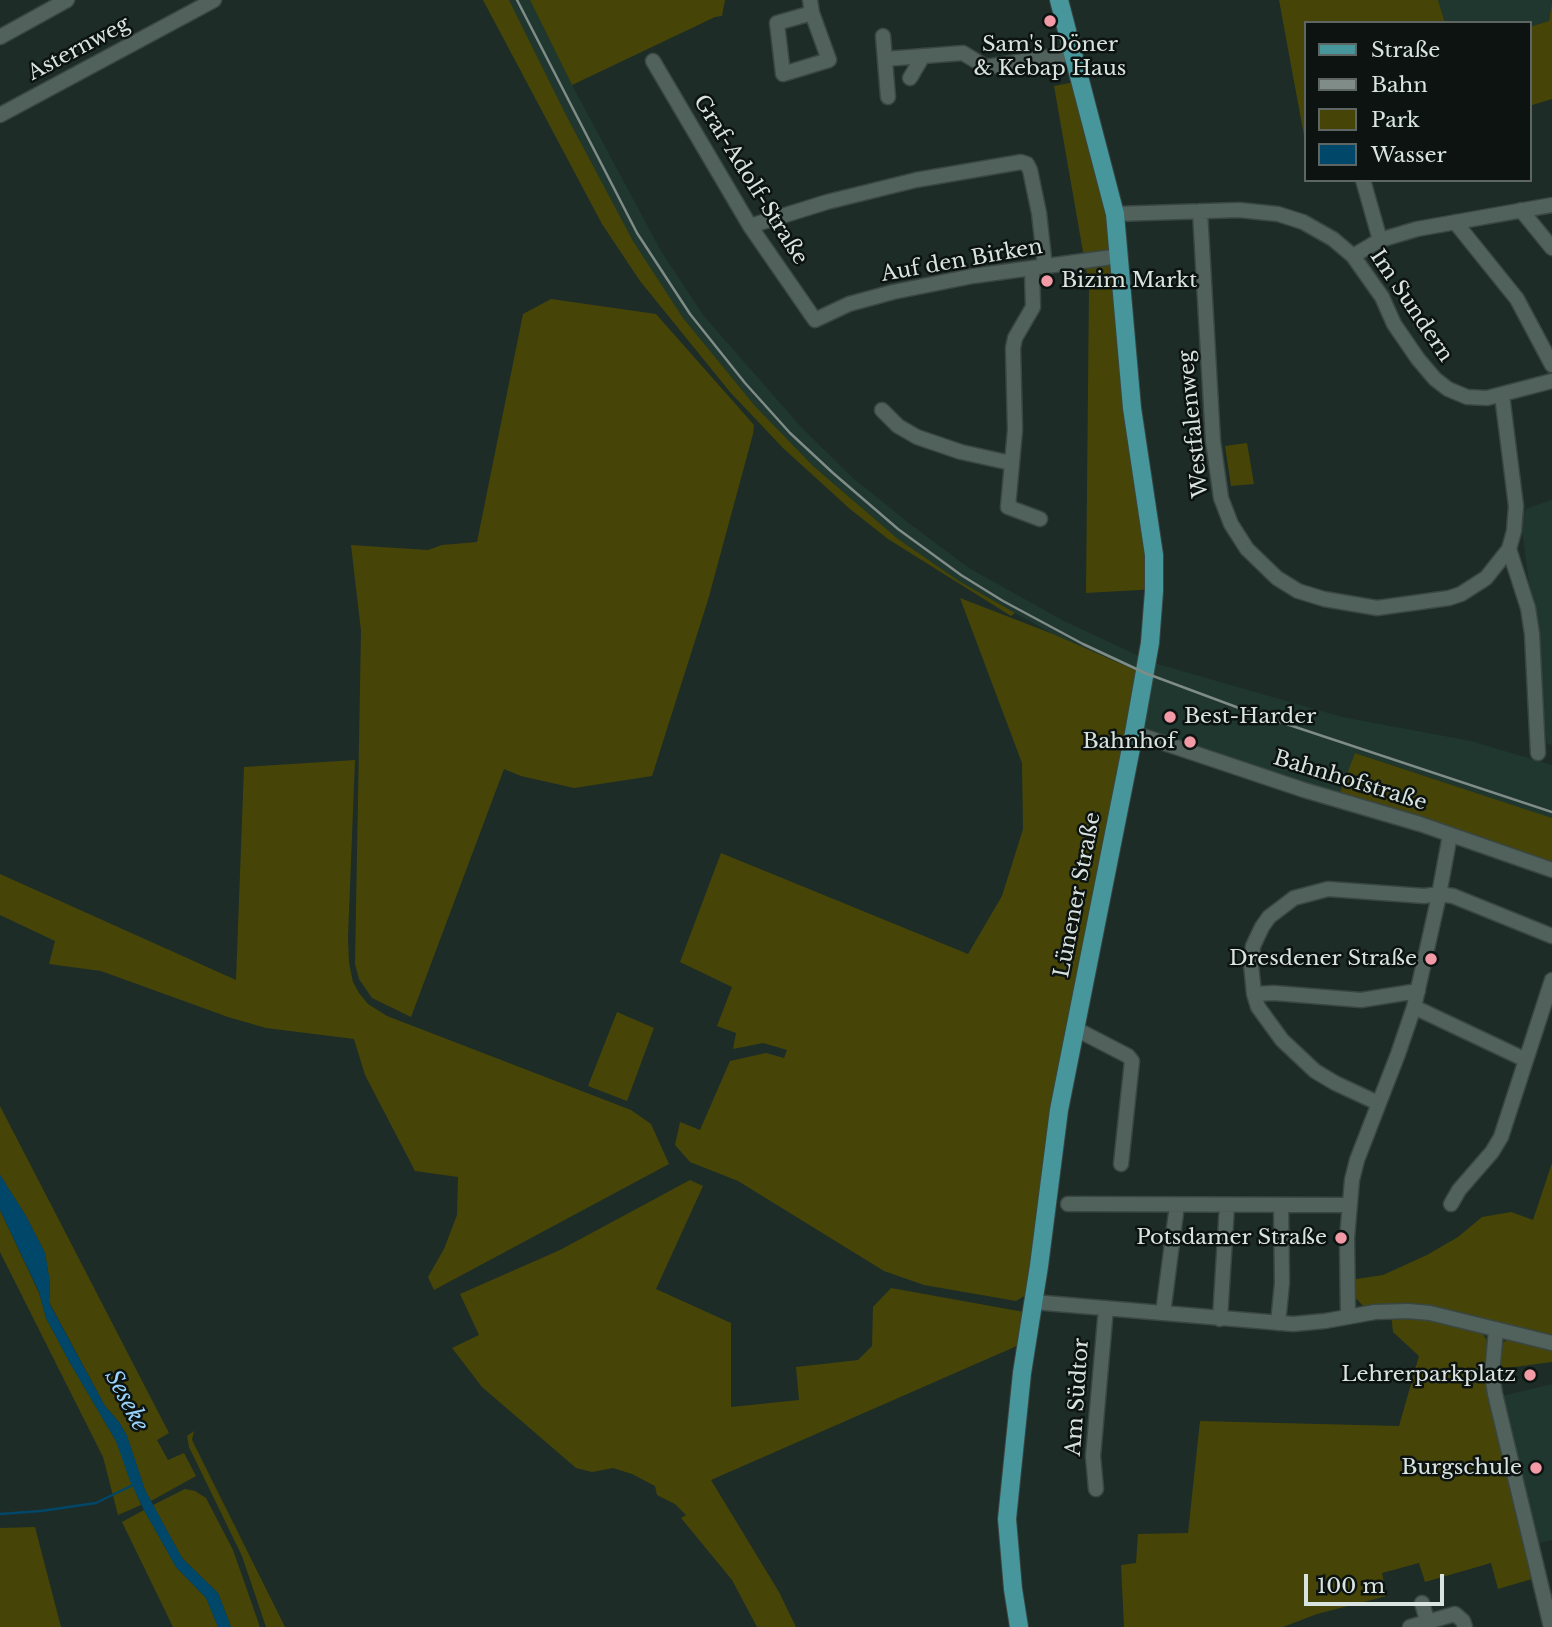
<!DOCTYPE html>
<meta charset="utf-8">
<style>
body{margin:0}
#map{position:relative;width:1552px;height:1627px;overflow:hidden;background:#1d2c27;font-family:"Libre Baskerville",serif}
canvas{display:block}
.legend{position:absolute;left:1304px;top:21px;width:228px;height:161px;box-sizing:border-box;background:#0c1311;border:2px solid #5e6663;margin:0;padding:9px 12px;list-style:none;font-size:21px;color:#d9e3df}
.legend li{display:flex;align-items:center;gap:14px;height:35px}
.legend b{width:35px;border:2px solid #5e6663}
.scale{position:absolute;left:1304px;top:1574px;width:140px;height:32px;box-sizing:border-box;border:4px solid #d9e3df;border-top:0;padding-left:9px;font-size:21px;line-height:24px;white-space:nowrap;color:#d9e3df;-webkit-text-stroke:5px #0c1311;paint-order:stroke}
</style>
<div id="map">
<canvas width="1552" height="1627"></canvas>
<ul class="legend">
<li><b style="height:9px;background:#46969c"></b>Straße</li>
<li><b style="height:9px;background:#808c88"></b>Bahn</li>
<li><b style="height:19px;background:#464507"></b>Park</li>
<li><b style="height:19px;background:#00476a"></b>Wasser</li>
</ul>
<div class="scale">100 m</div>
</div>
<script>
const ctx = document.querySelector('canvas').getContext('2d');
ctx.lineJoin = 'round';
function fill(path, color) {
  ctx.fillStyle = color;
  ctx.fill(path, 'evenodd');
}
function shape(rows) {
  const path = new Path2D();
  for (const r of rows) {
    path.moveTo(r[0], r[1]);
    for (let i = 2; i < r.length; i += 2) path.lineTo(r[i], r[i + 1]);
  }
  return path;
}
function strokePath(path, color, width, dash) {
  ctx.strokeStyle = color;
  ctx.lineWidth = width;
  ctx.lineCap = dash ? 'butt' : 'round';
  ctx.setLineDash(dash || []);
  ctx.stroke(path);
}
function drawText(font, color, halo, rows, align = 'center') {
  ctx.font = font + ' "Libre Baskerville",serif';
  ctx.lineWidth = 5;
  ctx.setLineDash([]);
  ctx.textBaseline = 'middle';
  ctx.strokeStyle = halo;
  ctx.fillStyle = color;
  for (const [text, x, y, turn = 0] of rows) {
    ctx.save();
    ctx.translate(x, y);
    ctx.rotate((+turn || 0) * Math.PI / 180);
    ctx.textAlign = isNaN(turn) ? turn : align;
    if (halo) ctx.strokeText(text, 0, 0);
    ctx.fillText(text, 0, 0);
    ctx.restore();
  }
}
const built = shape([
 [509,0,530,0,572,85,661,251,703,315,802,428,853,478,910,524,969,568,1064,621,1154,663,1342,717,1471,741,1552,765,1552,818,1356,753,1339,795,1129,724,1136,671,1053,634,1015,613,959,581,898,539,813,466,755,406,683,318,633,241,565,113],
 [1438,0,1552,0,1552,2,1549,21,1529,27,1529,23,1445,23],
 [1552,500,1552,745,1547,744,1537,644,1520,515,1528,508],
 [1552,1384,1552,1540,1539,1543,1502,1396]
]);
const green = shape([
 [483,0,509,0,565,113,633,241,683,318,755,406,813,466,898,539,959,581,1015,613,1011,616,888,539,850,509,783,448,730,392,640,281,602,224],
 [530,0,725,0,722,16,715,17,572,85],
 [1279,0,1438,0,1445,23,1305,23,1305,141],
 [1552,2,1552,99,1529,106,1529,27,1549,21],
 [1085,80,1115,203,1157,589,1086,593,1089,286,1054,86],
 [551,299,656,314,754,425,753,434,708,600,652,776,574,788,521,776,504,769,411,1017,372,998,359,979,355,964,361,631,351,545,428,550,442,545,477,542,523,314],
 [1247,443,1254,484,1231,486,1225,446],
 [960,598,1053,634,1137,671,1041,1196,1026,1295,1016,1301,924,1285,884,1271,738,1181,690,1162,675,1145,680,1122,700,1130,730,1061,766,1053,784,1058,787,1050,763,1043,733,1049,736,1033,717,1026,732,987,680,962,721,853,968,954,1002,896,1023,829,1022,763],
 [1355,753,1552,818,1552,866,1339,795],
 [355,760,348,937,349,963,353,982,359,993,368,1004,387,1016,631,1110,651,1124,669,1164,434,1290,428,1277,444,1249,457,1215,458,1177,415,1171,365,1075,354,1039,266,1028,228,1017,101,971,49,964,55,941,0,915,0,874,236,980,244,767],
 [617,1012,654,1028,627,1101,588,1086],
 [0,1106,169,1433,157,1440,168,1460,184,1453,196,1476,151,1501,145,1490,127,1436,119,1422,105,1406,49,1302,50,1283,45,1253,26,1216,0,1175],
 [1552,1163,1552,1338,1411,1305,1363,1306,1355,1297,1356,1279,1383,1275,1427,1255,1458,1237,1482,1217,1511,1212,1533,1220],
 [690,1180,703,1186,656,1289,731,1323,731,1407,799,1400,796,1367,858,1360,872,1346,873,1307,891,1288,1024,1312,1019,1345,711,1480,779,1592,796,1627,757,1627,732,1580,681,1518,686,1515,675,1504,657,1495,655,1486,632,1474,613,1468,592,1472,576,1468,482,1387,452,1348,479,1335,460,1294,560,1250],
 [0,1210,39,1293,46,1318,70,1363,116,1441,141,1505,118,1515,103,1457,0,1252],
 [1391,1314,1480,1330,1488,1342,1488,1379,1532,1579,1498,1589,1491,1563,1425,1582,1419,1563,1382,1573,1387,1596,1317,1614,1283,1627,1124,1627,1121,1565,1136,1563,1138,1534,1188,1533,1200,1421,1399,1426,1419,1356,1393,1332],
 [1509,1338,1552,1349,1552,1362,1507,1368,1497,1366,1498,1347],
 [194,1431,192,1440,285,1627,266,1627,242,1556,189,1447,187,1436],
 [185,1489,195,1491,206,1498,233,1550,260,1627,231,1627,218,1593,182,1558,153,1505],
 [144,1510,176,1567,206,1598,218,1627,173,1627,122,1522],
 [35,1527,61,1627,0,1627,0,1528]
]);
const water = shape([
 [0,1175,26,1216,45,1253,50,1283,49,1303,105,1406,119,1422,127,1436,145,1490,182,1558,218,1593,231,1627,218,1627,206,1598,176,1567,144,1510,130,1481,116,1441,70,1363,46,1318,39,1292,0,1210]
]);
const stream = shape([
 [0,1514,41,1511,96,1503,135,1484]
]);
const minor = shape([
 [810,0,812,13,829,60,783,74,777,23,812,13],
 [883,36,888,97],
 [0,37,67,0],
 [885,59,963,53,986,67,1073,53],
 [653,61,750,226,815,320,849,304,893,292,973,276,1120,256],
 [910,78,923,56],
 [0,115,214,0],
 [1363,180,1380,240],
 [1521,210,1552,248],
 [1200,211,1213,441,1221,498,1231,524,1247,549,1277,578,1298,591,1324,599,1377,608,1449,598,1461,594,1486,578,1509,549,1514,531,1516,506,1502,395],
 [1115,214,1239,210,1278,214,1303,222,1333,239,1353,256,1382,297,1394,324,1418,359,1435,379,1448,389,1467,397,1487,398,1552,381],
 [1455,222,1517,299,1552,365],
 [750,226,827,202,916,180,1021,162,1027,164,1030,170,1039,213,1045,267],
 [1353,256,1380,240,1417,229,1552,205],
 [1032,269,1033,307,1015,338,1013,348,1015,430,1008,507,1040,519],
 [882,410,898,426,917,437,961,452,1011,463],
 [1509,549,1528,608,1532,634,1538,753],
 [1134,733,1304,790,1420,824,1552,870],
 [1254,994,1274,993,1361,1000,1418,991],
 [1414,1007,1526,1060],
 [1074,1028,1128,1056,1132,1061,1121,1164],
 [1378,1103,1335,1083,1315,1071,1282,1040,1258,1007,1254,994,1251,964,1253,946,1262,927,1269,917,1294,898,1328,889,1424,896,1439,894,1453,896,1552,936],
 [1068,1204,1348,1205],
 [1451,1204,1459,1190,1492,1152,1501,1137,1552,980],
 [1033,1302,1293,1324,1325,1321,1375,1312,1408,1311,1430,1313,1552,1343],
 [1163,1313,1177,1205],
 [1348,1316,1347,1238,1352,1180,1357,1160,1398,1054,1414,1007,1438,900,1450,835],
 [1220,1319,1227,1205],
 [1278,1323,1282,1283,1281,1205],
 [1496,1329,1492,1375,1495,1394,1551,1627],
 [1096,1489,1093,1456,1106,1308],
 [1422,1603,1429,1627],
 [1410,1627,1455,1614,1463,1621,1465,1627]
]);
const major = shape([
 [1019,1627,1013,1589,1007,1519,1022,1373,1039,1266,1059,1110,1134,733,1150,643,1154,591,1154,555,1132,408,1115,214,1059,0]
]);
const rail = shape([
 [517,0,637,233,690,314,745,383,790,433,833,473,898,529,961,575,1003,601,1083,644,1145,673,1247,711,1552,812]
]);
const markers = [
 [1050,21,7,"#f39aa7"],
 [1047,281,7,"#f39aa7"],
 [1170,717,7,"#f39aa7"],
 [1190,742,7,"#f39aa7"],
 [1431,959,7,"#f39aa7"],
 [1341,1238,7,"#f39aa7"],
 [1530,1375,7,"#f39aa7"],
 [1536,1468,7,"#f39aa7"]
];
const poiNames = [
 ["Sam's Döner",1050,45,"center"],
 ["& Kebap Haus",1050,69,"center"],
 ["Bizim Markt",1061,281,"left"],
 ["Best-Harder",1184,717,"left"],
 ["Bahnhof",1176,742],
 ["Dresdener Straße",1417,959],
 ["Potsdamer Straße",1327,1238],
 ["Lehrerparkplatz",1516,1375],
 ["Burgschule",1522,1468]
];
const streetNames = [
 ["Asternweg",79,49,-28],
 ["Graf-Adolf-Straße",750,180,58],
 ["Auf den Birken",962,261,-10],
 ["Im Sundern",1411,306,56],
 ["Westfalenweg",1194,424,-96],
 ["Bahnhofstraße",1350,781,17],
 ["Lünener Straße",1078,895,-79],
 ["Am Südtor",1078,1397,-86]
];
const waterNames = [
 ["Seseke",126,1401,62]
];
fill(built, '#203730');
fill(green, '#464507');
fill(water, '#00476a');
strokePath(stream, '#00476a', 2.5);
strokePath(minor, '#394642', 17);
strokePath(major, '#394642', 20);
strokePath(minor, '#51615b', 14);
strokePath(major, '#46969c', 18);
strokePath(rail, '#808c88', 2.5);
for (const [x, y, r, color] of markers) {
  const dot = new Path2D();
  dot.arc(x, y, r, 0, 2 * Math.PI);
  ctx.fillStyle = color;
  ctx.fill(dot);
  strokePath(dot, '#0c1311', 2.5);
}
drawText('21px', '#d9e3df', '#0c1311', poiNames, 'right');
drawText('21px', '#d9e3df', '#0c1311', streetNames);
drawText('italic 23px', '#98d3fb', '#0c1311', waterNames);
</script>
